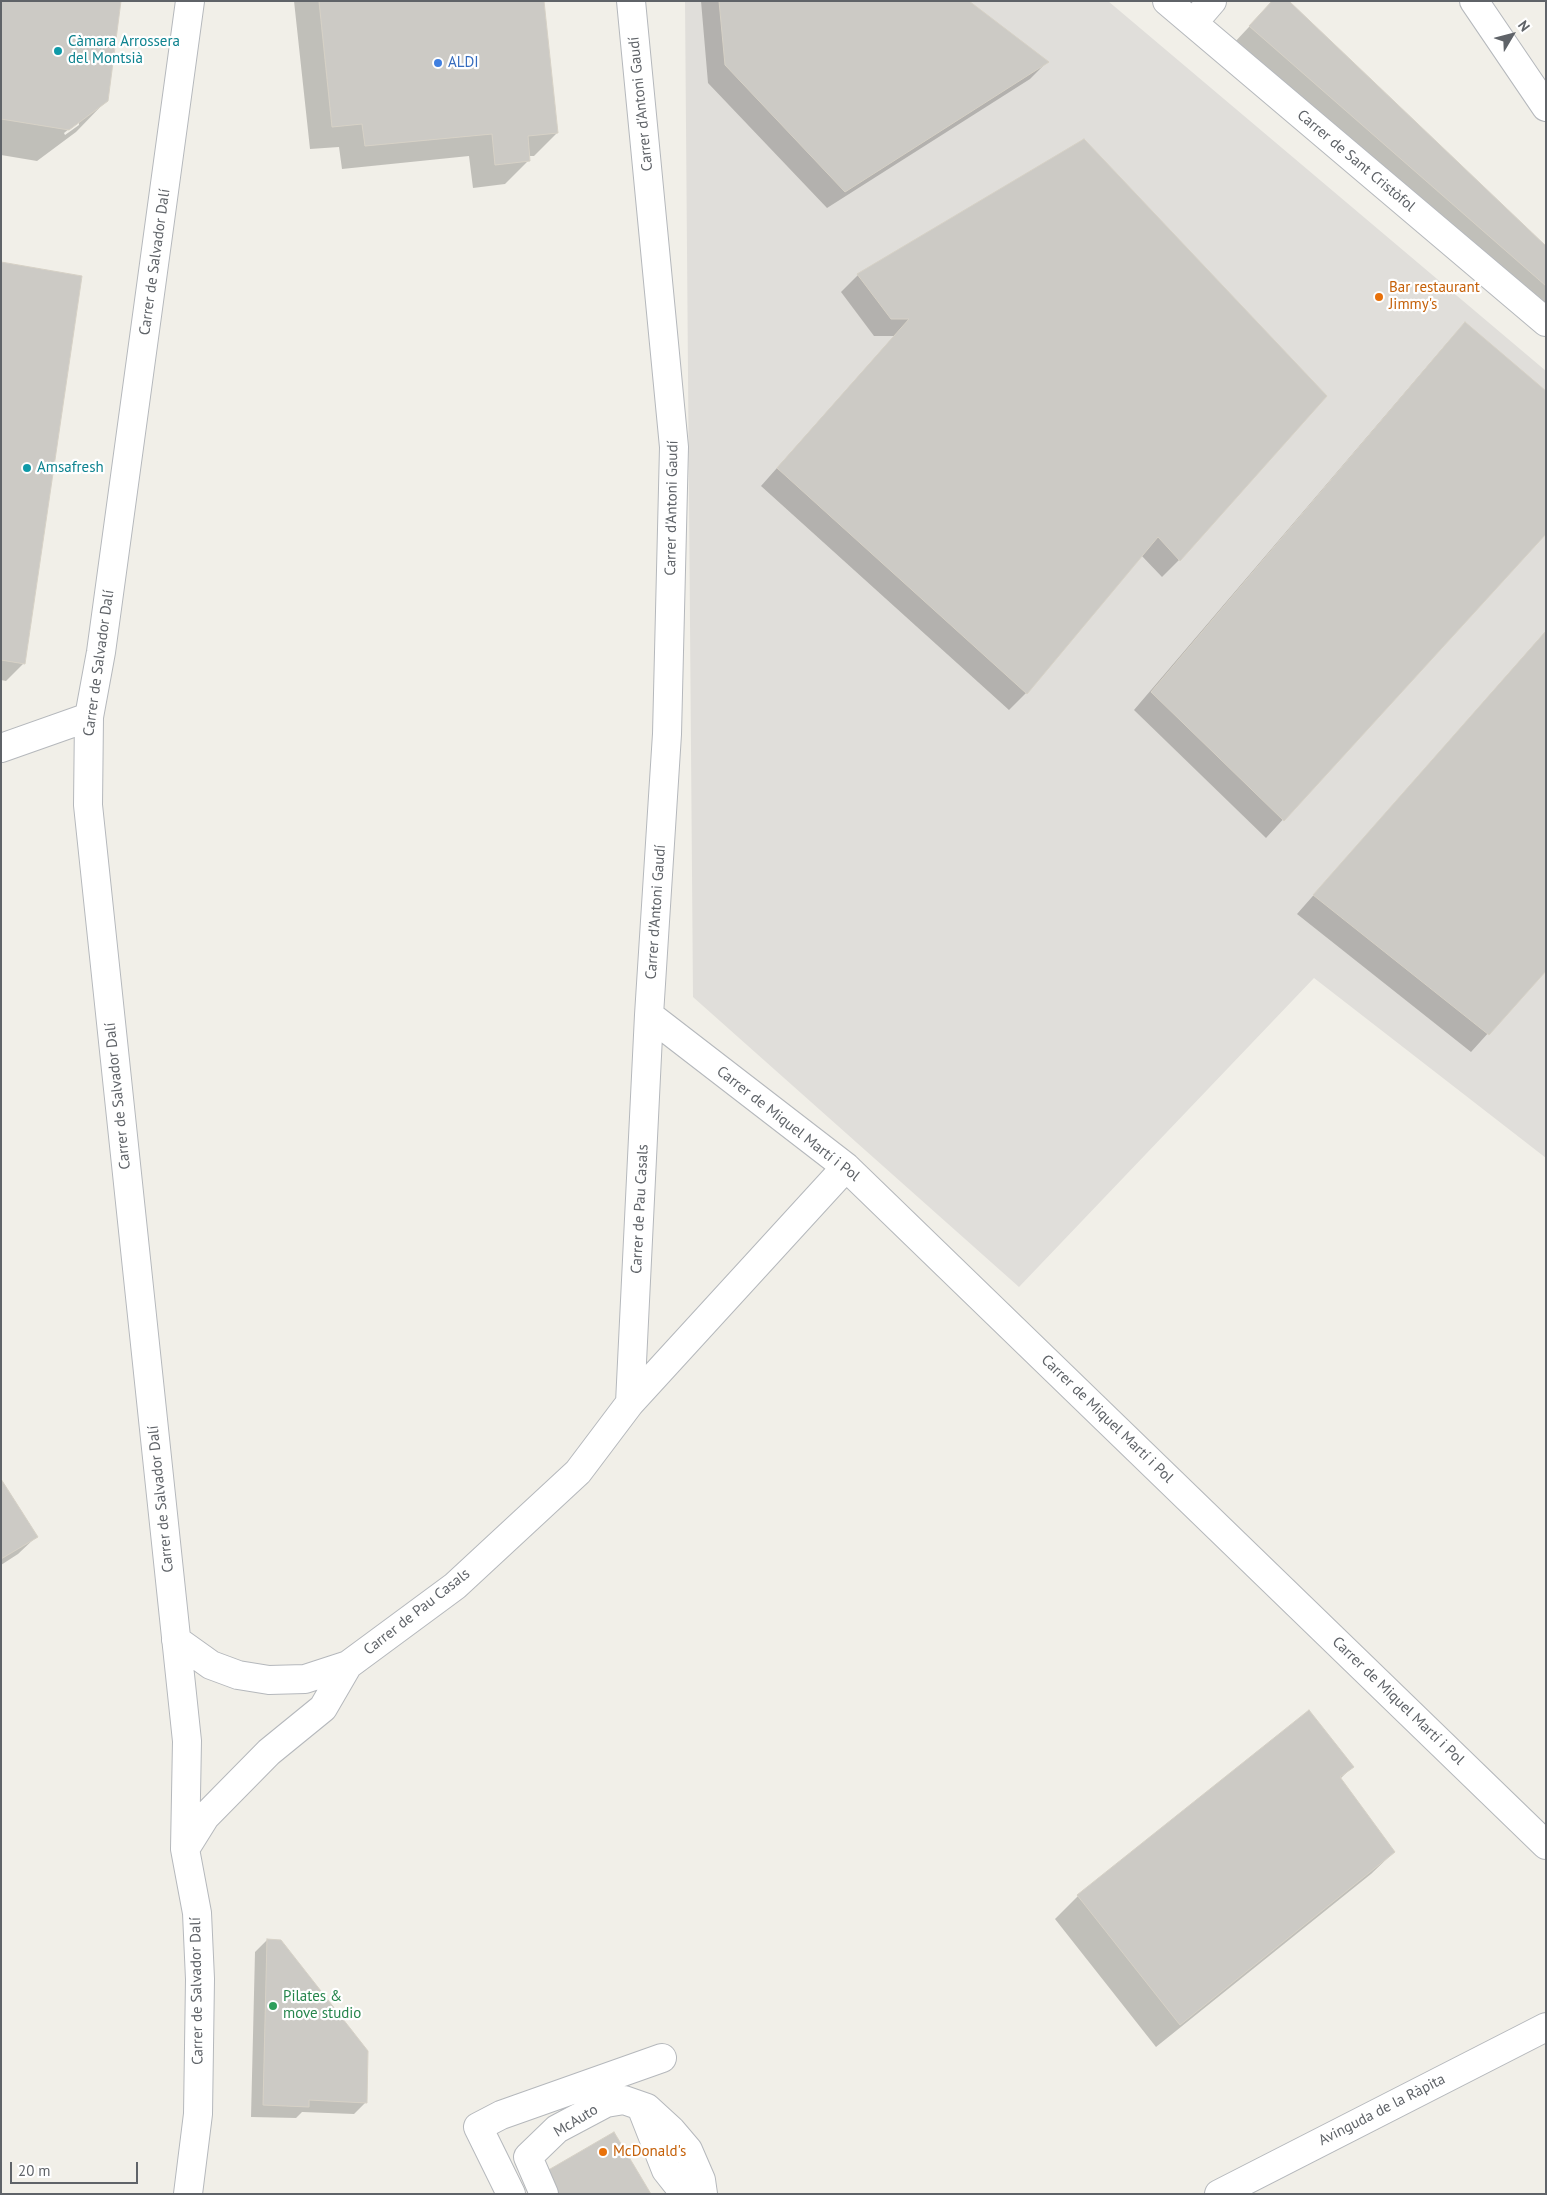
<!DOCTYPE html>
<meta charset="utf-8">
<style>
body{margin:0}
#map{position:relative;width:1547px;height:2195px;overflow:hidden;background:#f1efe8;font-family:"PT Sans",sans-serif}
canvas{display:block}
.frame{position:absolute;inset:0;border:2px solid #5f6368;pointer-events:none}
.north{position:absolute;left:1487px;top:10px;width:50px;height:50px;-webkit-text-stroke:4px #fff;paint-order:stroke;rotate:53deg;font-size:14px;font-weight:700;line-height:20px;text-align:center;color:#5f6368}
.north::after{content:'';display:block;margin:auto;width:18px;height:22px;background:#5f6368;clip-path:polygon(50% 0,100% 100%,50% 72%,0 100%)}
.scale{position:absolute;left:10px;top:2162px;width:128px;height:22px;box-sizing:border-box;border:2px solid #5f6368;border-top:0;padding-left:6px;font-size:15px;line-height:18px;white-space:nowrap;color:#5f6368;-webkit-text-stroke:4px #fff;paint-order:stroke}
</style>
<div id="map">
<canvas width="1547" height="2195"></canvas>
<div class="frame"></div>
<div class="north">N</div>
<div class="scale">20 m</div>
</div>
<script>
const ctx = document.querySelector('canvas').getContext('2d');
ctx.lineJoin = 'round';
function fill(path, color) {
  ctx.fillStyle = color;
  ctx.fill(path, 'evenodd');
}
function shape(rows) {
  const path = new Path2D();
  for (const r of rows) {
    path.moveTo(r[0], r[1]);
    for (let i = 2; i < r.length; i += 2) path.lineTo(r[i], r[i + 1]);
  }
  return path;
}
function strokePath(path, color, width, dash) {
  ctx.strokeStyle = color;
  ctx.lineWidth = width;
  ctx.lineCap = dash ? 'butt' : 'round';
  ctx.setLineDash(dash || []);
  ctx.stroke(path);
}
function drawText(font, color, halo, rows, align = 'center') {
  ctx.font = font + ' "PT Sans",sans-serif';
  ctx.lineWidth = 4.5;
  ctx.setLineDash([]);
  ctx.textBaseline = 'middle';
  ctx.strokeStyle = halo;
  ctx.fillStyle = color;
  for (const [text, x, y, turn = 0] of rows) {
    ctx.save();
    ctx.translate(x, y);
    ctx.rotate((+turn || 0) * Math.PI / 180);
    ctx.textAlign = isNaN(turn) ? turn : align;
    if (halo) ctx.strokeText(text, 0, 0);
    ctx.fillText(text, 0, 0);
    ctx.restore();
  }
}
const industrial = shape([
 [685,1,1108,1,1546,371,1546,1158,1314,978,1019,1287,693,997]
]);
const shadow = shape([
 [1,1,107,100,76,132,37,161,1,155],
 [79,121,79,125,65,135,64,133],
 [294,1,543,1,557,133,534,156,528,156,528,161,505,184,473,188,469,156,342,169,339,147,310,149],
 [701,1,967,1,1047,62,1030,79,827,208,708,83],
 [1263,12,1546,248,1546,319,1233,44],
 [1084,140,1179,560,1162,577,1141,555,1026,693,1009,710,761,486,894,336,874,336,841,292,858,275],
 [1,264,24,663,6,681,1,680],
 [1465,324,1546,532,1266,838,1134,710,1448,342],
 [1546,631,1546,969,1471,1052,1297,914],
 [1,1482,36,1537,18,1554,1,1565],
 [1309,1712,1352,1767,1340,1779,1394,1852,1371,1874,1156,2047,1055,1919,1078,1896],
 [267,1940,366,2102,354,2114,302,2112,296,2118,251,2117,255,1952]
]);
const building = shape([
 [1,1,121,1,108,101,69,130,1,119,1,1],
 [319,1,544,1,558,133,528,136,530,161,495,165,492,134,365,146,362,124,332,127,319,1],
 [719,1,969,1,1049,62,845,192,725,65,719,1],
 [1272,1,1289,1,1546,246,1546,286,1249,26,1272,1],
 [1084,139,1327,396,1180,561,1158,537,1027,694,777,468,909,319,891,319,857,274,1084,139],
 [1,262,82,276,25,664,1,660,1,262],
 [1465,322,1546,391,1546,534,1284,821,1151,692,1465,322],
 [1546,631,1546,971,1489,1035,1313,895,1546,631],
 [1,1479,38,1537,1,1559,1,1479],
 [1309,1710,1354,1767,1340,1777,1395,1852,1180,2025,1077,1895,1309,1710],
 [267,1939,281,1940,368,2051,367,2103,309,2100,309,2107,263,2105,267,1939],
 [614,2132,651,2194,558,2194,545,2172,614,2132]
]);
const minor = shape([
 [1167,1,1546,322],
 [1474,1,1546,107],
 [1193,23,1212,1],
 [1,748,89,717],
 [649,1015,846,1167,1546,1845],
 [630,1403,846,1167],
 [176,1640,211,1665,238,1675,269,1680,305,1679,348,1665,455,1586,578,1472,630,1403,649,1015,667,734,674,447,631,1],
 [185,1849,205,1817,269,1752,323,1708,348,1665],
 [642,2109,666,2170,685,2194],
 [188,2194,198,2114,200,1979,197,1913,185,1849,187,1741,88,805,89,717,101,652,190,1],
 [511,2194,478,2127,501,2115,662,2058],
 [544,2194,528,2157,557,2129,606,2103,624,2100,647,2108,671,2130,688,2150,701,2180,703,2194],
 [1219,2194,1546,2027]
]);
const markers = [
 [58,51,5,"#0f9aa8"],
 [438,63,5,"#3f7fe0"],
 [1379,297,5,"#e8710a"],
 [27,468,5,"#0f9aa8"],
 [273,2006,5,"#2e9e5b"],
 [603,2152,5,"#e8710a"]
];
const cultureNames = [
 ["Càmara Arrossera",68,42],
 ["del Montsià",68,59],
 ["Amsafresh",37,468]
];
const shopNames = [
 ["ALDI",448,63]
];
const streetNames = [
 ["Carrer d'Antoni Gaudí",641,104,-96],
 ["Carrer de Sant Cristòfol",1356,161,40],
 ["Carrer de Salvador Dalí",155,262,-82],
 ["Carrer d'Antoni Gaudí",672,508,-89],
 ["Carrer de Salvador Dalí",99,663,-82],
 ["Carrer d'Antoni Gaudí",656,912,-86],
 ["Carrer de Salvador Dalí",118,1096,-96],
 ["Carrer de Miquel Martí i Pol",788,1124,38],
 ["Carrer de Pau Casals",640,1209,-87],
 ["Carrer de Miquel Martí i Pol",1107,1419,44],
 ["Carrer de Salvador Dalí",161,1499,-96],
 ["Carrer de Pau Casals",417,1612,-38],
 ["Carrer de Miquel Martí i Pol",1398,1701,44],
 ["Carrer de Salvador Dalí",197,1991,-91],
 ["Avinguda de la Ràpita",1382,2110,-27],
 ["McAuto",576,2121,-31]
];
const foodNames = [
 ["Bar restaurant",1389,288],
 ["Jimmy's",1389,305],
 ["McDonald's",613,2152]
];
const leisureNames = [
 ["Pilates &",283,1997],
 ["move studio",283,2014]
];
fill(industrial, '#e0deda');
fill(shadow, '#0003');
fill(building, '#cccac5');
strokePath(building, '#d6d1c6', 1);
strokePath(minor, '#b5b8bc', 30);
strokePath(minor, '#fff', 28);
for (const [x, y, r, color] of markers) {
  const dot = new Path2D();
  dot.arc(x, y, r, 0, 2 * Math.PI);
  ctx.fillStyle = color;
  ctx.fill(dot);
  strokePath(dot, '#fff', 2);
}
drawText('15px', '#0d838f', '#fff', cultureNames, 'left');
drawText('15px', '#366cbe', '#fff', shopNames, 'left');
drawText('15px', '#5f6368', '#fff', streetNames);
drawText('15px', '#c56008', '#fff', foodNames, 'left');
drawText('15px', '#27864d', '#fff', leisureNames, 'left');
</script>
